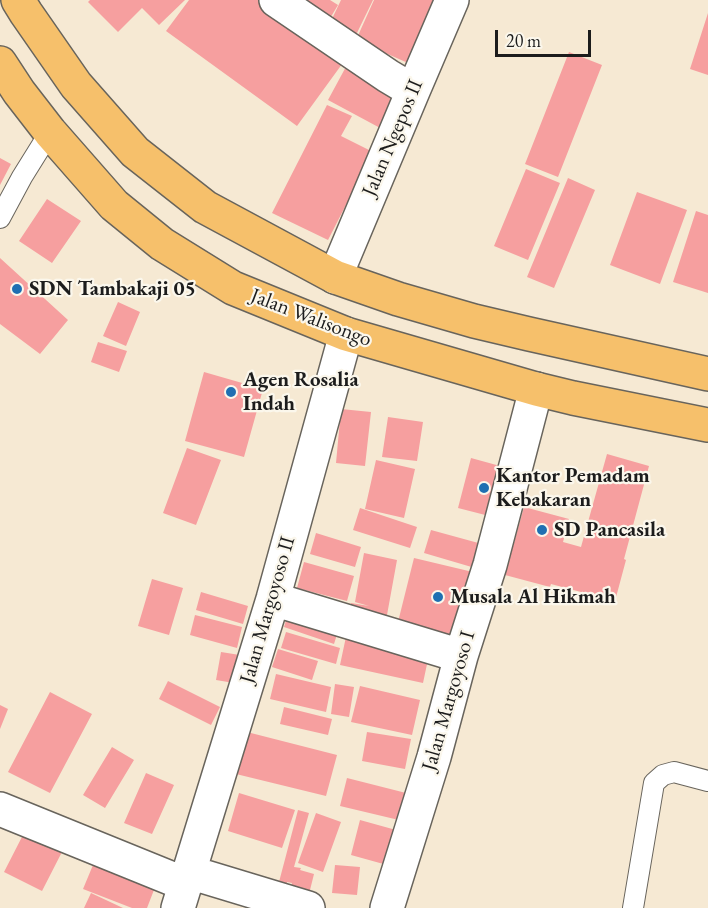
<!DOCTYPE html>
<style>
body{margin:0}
#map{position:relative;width:708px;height:908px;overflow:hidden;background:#f6e9d3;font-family:"EB Garamond",serif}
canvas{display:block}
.scale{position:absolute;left:495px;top:30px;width:96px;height:27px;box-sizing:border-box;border:3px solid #1c1c1c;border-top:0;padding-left:8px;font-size:18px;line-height:21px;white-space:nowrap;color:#1c1c1c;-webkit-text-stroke:4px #fbf7ec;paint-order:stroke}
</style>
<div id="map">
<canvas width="708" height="908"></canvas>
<div class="scale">20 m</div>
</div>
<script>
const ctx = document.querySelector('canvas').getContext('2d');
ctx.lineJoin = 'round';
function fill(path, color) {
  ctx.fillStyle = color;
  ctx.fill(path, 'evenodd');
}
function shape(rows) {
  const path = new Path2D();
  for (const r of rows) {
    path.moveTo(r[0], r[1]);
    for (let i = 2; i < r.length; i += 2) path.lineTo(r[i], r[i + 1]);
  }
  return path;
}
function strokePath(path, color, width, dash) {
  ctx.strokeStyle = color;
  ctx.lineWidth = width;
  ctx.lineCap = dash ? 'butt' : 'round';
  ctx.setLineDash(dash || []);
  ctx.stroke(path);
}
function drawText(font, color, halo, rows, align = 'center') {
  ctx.font = font + ' "EB Garamond",serif';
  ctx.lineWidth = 4.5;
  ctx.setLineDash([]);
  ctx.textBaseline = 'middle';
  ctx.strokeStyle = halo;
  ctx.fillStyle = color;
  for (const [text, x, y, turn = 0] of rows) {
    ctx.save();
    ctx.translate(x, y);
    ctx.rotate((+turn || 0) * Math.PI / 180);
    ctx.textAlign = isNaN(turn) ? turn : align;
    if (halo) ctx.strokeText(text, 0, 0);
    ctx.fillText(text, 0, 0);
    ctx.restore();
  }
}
const building = shape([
 [90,0,185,0,159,25,142,8,118,32,88,2],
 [189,0,262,0,345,60,297,126,166,31],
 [303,0,330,0,338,5,326,25],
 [341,0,373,0,356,35,330,23],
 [374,0,447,0,417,67,356,40],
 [708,13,708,75,690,69],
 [569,52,602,65,558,177,525,164],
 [348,63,402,91,382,129,328,100],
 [327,105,352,116,341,136,373,152,328,240,272,213],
 [0,158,11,164,0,185],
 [526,169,560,183,528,260,494,246],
 [568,178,595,190,554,288,527,277],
 [637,192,687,210,660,284,610,265],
 [47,199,81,221,52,263,19,241],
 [696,211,708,215,708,293,673,282],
 [0,258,68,320,40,354,0,324],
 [118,302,140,312,126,346,103,336],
 [98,342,127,351,119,372,91,362],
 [204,372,263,389,244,457,185,441],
 [341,409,371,412,365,466,336,463],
 [388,417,423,422,417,461,382,457],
 [187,448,221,460,196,525,163,513],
 [607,454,649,466,624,559,626,560,615,601,551,584,550,587,505,575,524,507,569,519,563,542,581,547],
 [471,458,511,469,497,518,458,508],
 [376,460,415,469,404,518,365,509],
 [360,508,417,527,410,548,353,530],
 [431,530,482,544,475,568,424,553],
 [316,533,361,547,355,567,310,554],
 [364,553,397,560,385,626,348,621,351,603,369,606,355,602],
 [414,558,477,573,461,637,398,622],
 [304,562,354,576,347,601,297,588],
 [152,579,183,588,169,635,138,626],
 [201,592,248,606,243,624,196,610],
 [289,611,339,628,334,644,284,627],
 [195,615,242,627,237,648,190,635],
 [286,632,340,648,336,664,281,648],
 [347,632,430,650,423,683,340,665],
 [278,649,318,661,312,680,272,667],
 [221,652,246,656,240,684,216,680],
 [276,674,331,687,326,712,270,699],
 [168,681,220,707,211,725,159,699],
 [335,684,354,687,349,717,331,714],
 [360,686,420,700,412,735,351,722],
 [50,692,92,714,50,793,8,772],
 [0,705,8,709,0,729],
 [284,707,332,719,328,735,280,724],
 [247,732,337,755,326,796,236,774],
 [367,732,411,739,405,769,362,761],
 [112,747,134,760,105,808,83,795],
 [146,773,174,785,152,834,124,823],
 [347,778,410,794,403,821,340,806],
 [239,793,295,810,282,848,228,831],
 [298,810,309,813,294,867,301,868,300,870,314,874,306,906,287,901,292,883,287,882,287,884,279,882],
 [316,813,341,822,323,872,298,863],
 [360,820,396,830,387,865,351,855],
 [25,831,63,850,42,891,4,872],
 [98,853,159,877,147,908,132,908,83,889],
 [335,865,360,867,357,895,332,893],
 [91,893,123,908,84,908]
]);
const lane = shape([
 [0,218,22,177,50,132],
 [633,908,654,783,663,775,674,772,708,781]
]);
const street = shape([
 [276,0,388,76,413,91],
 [335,277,413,91,452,0],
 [273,599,461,656],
 [0,809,185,884],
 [189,872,308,908],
 [178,908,273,599,346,334],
 [387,908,434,757,461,656,490,565,536,389]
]);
const highway = shape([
 [18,0,26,13,76,85,135,152,205,207,335,277,398,299,474,321,529,334,708,374],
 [0,63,19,92,50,132,114,205,162,244,233,288,346,334,536,389,573,398,708,425]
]);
const markers = [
 [17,289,6,"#1f6fb2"],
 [231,392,6,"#1f6fb2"],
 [484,488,6,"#1f6fb2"],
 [542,530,6,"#1f6fb2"],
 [438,597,6,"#1f6fb2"]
];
const streetNames = [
 ["Jalan Ngepos II",393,138,-67],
 ["Jalan Walisongo",311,318,21],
 ["Jalan Margoyoso II",268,610,-74],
 ["Jalan Margoyoso I",449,701,-74]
];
const poiNames = [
 ["SDN Tambakaji 05",29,289],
 ["Agen Rosalia",243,380],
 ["Indah",243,404],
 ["Kantor Pemadam",496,476],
 ["Kebakaran",496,500],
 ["SD Pancasila",554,530],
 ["Musala Al Hikmah",450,597]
];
fill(building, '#f69f9f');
strokePath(lane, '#68645c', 22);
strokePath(street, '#68645c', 36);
strokePath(highway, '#68645c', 36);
strokePath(lane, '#fff', 20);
strokePath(street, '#fff', 33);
strokePath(highway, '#f6c06b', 33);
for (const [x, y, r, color] of markers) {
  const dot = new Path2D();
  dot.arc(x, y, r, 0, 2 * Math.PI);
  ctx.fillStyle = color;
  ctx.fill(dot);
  strokePath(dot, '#fbf7ec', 2);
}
drawText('21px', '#1c1c1c', '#fbf7ec', streetNames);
drawText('bold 21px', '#1c1c1c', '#fbf7ec', poiNames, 'left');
</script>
